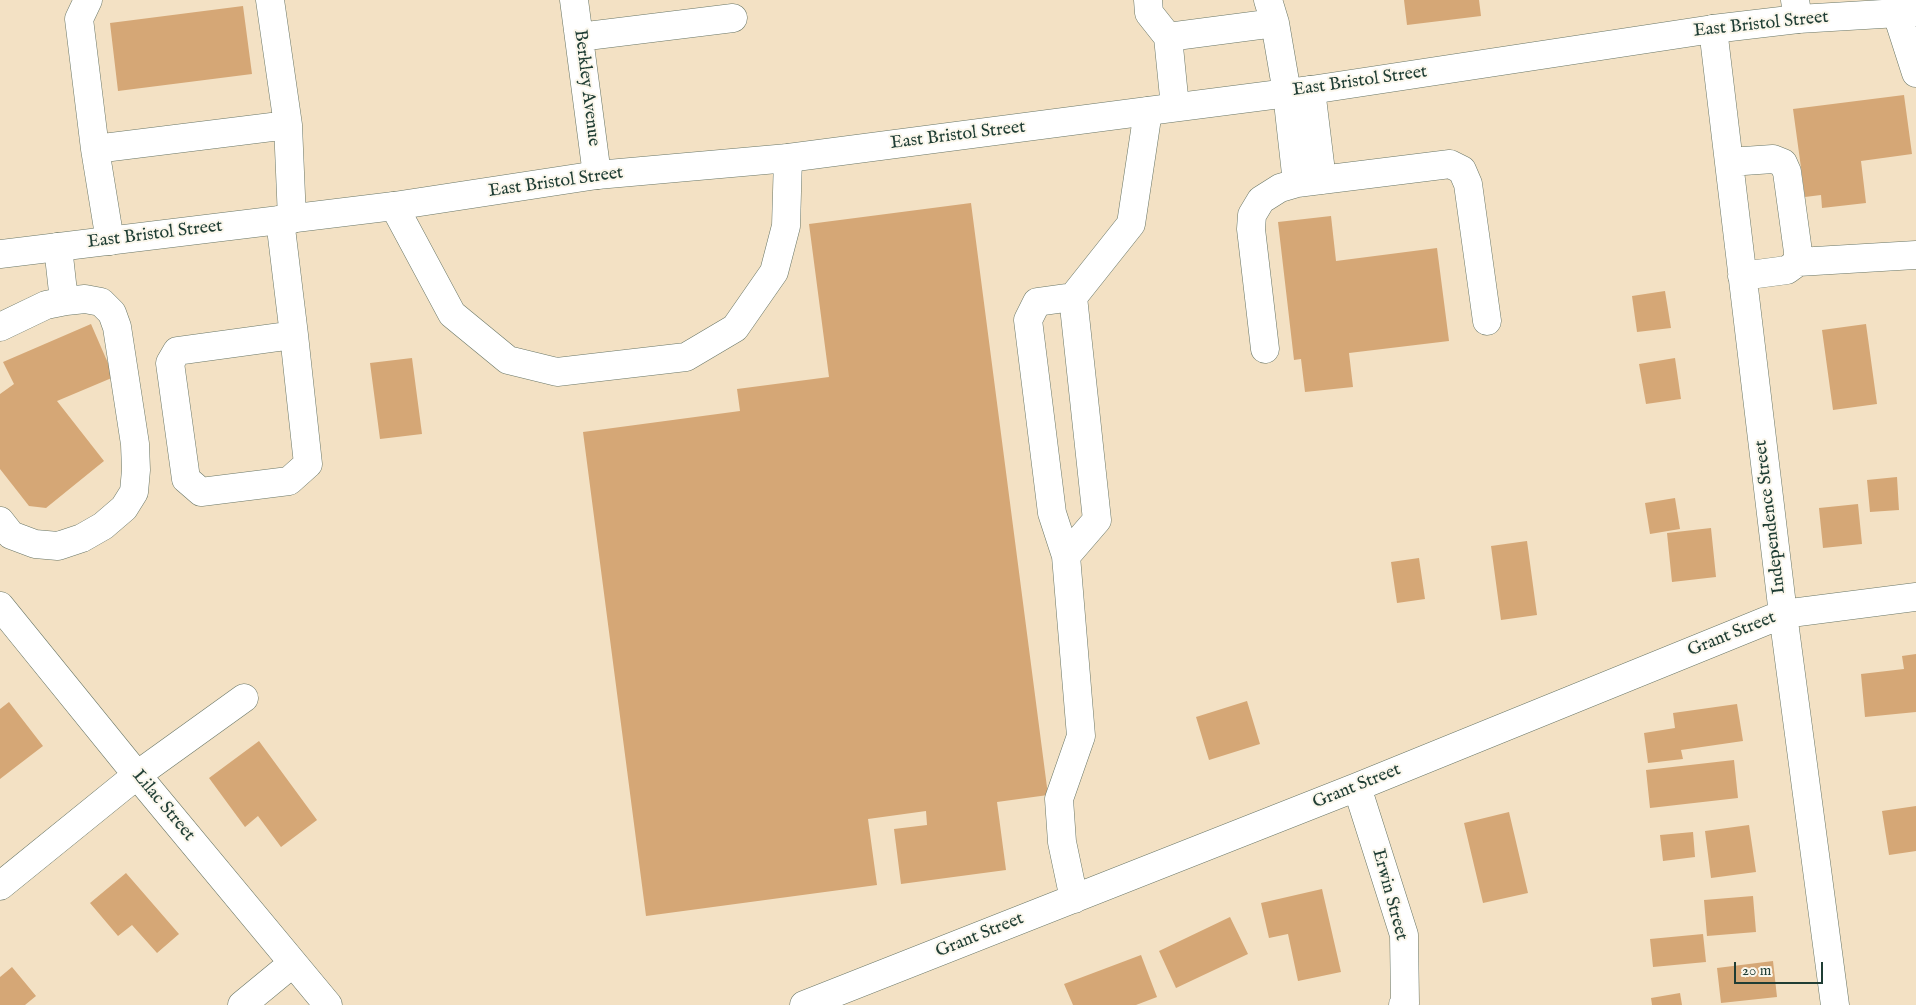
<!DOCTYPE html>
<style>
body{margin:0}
#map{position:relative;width:1916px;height:1005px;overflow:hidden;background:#f3e1c4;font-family:"IM FELL English",serif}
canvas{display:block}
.scale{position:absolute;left:1734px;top:962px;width:89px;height:22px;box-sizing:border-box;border:2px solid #1f3d34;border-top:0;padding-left:6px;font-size:15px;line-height:18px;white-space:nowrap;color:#1f3d34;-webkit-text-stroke:4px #fbf7ec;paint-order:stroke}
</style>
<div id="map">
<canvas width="1916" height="1005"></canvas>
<div class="scale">20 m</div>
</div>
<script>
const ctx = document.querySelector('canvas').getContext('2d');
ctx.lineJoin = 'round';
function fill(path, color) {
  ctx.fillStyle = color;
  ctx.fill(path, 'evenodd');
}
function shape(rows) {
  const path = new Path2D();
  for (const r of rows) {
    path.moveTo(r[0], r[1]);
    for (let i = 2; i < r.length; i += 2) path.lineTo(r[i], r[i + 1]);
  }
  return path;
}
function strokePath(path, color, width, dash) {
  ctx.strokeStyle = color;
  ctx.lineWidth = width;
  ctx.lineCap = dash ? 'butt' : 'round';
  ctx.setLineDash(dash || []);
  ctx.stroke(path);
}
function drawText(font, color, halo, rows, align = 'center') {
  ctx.font = font + ' "IM FELL English",serif';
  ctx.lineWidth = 4;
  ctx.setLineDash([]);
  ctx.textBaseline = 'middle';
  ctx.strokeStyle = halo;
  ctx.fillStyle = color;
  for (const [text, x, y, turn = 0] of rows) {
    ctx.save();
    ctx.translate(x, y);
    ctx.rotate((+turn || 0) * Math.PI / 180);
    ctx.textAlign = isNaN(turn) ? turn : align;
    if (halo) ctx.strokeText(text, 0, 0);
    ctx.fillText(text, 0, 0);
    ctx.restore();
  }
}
const building = shape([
 [1404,0,1479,0,1481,16,1407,25],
 [243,6,252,74,118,91,110,23],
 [1904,95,1912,154,1861,161,1866,203,1822,208,1821,195,1805,197,1793,109],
 [971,203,1048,795,997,802,1006,870,901,884,894,829,927,825,926,811,868,819,877,885,646,916,583,432,740,411,737,389,829,377,809,224],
 [1331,216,1336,261,1437,248,1449,341,1349,353,1353,387,1305,392,1301,359,1294,360,1278,222],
 [1665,291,1671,328,1637,332,1632,296],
 [91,324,114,377,57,401,104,461,46,508,29,506,0,469,0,394,14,384,3,362],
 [1866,324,1877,404,1833,410,1822,330],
 [412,358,422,434,380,439,370,363],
 [1675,358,1681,399,1646,404,1639,364],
 [1897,477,1899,510,1870,512,1867,480],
 [1675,498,1680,529,1650,534,1645,503],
 [1858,504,1862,544,1823,548,1819,508],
 [1711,528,1716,577,1672,582,1667,533],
 [1527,541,1537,615,1501,620,1491,546],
 [1419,558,1425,599,1397,603,1391,562],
 [1916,654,1916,712,1865,717,1861,674,1904,669,1902,656],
 [1247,701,1260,744,1209,760,1196,717],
 [9,702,43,746,0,779,0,709],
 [1737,704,1743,741,1681,750,1683,759,1648,763,1644,733,1675,728,1673,713],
 [259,741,317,820,281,847,258,816,245,827,209,778],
 [1734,760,1738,798,1650,808,1646,770],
 [1916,806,1916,851,1889,855,1882,811],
 [1509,812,1528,893,1483,903,1464,823],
 [1749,825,1756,872,1711,878,1705,831],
 [1693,832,1695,857,1663,861,1660,835],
 [126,873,179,934,157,953,132,925,118,936,90,903],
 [1322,889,1341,972,1298,981,1288,934,1269,938,1261,903],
 [1753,896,1756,932,1707,936,1704,900],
 [1230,917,1248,954,1176,988,1159,951],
 [1703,934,1706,962,1653,967,1650,939],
 [1141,955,1157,997,1136,1005,1073,1005,1064,984],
 [1773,961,1777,997,1721,1003,1717,968],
 [12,967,36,996,25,1005,0,1005,0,977],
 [1680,993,1682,1005,1652,1005,1651,998]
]);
const minor = shape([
 [88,0,79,19,95,149,110,241],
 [270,0,288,125,292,219],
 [574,0,597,175],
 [1148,0,1149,13,1168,37,1175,107],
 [1268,0,1275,23,1287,93,1297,183],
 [1795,0,1798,19],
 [1897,14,1916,73],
 [1713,29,1783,614,1835,1005],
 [579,37,733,18],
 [1168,37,1275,23],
 [1311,90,1322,180],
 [95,149,288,125],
 [1729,162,1773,159,1783,163,1787,172,1798,252,1798,262,1787,270,1742,276],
 [394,206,452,314,508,360,557,372,686,357,735,328,774,272,786,226,788,158],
 [280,220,294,335,308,464,289,481,201,492,186,479,170,363,177,351,294,335],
 [58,247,64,301],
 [1798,262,1916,255],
 [0,327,46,305,66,301,85,299,101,302,112,313,117,327,135,444,136,470,134,492,124,508,103,526,82,538,58,546,35,544,11,535,0,521],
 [1265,349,1251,229,1252,215,1261,200,1280,188,1297,183,1450,164,1462,170,1468,184,1487,321],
 [1066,556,1052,513,1028,320,1037,302,1073,297],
 [0,606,137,775,328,1005],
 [1357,787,1404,935,1405,1003,1403,1005],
 [0,886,137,775,244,698],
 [1074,899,1062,842,1059,799,1081,736,1066,556,1097,520,1073,297,1131,224,1148,111],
 [242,1005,293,963],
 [804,1005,1357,787,1783,614,1916,597]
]);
const major = shape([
 [0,254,394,206,597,175,788,158,1148,111,1311,90,1713,29,1798,19,1916,12]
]);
const streetNames = [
 ["East Bristol Street",1761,25,-6],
 ["East Bristol Street",1360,82,-8],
 ["Berkley Avenue",586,88,83],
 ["East Bristol Street",958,136,-7],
 ["East Bristol Street",556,183,-8],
 ["East Bristol Street",155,235,-7],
 ["Independence Street",1771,517,-97],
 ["Grant Street",1732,635,-22],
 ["Grant Street",1357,787,-22],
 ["Lilac Street",163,806,50],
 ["Erwin Street",1389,895,75],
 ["Grant Street",980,936,-22]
];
fill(building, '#d5a776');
strokePath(minor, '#697666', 29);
strokePath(major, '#697666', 29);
strokePath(minor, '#fff', 28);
strokePath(major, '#fff', 28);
drawText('18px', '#1f3d34', '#fbf7ec', streetNames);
</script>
